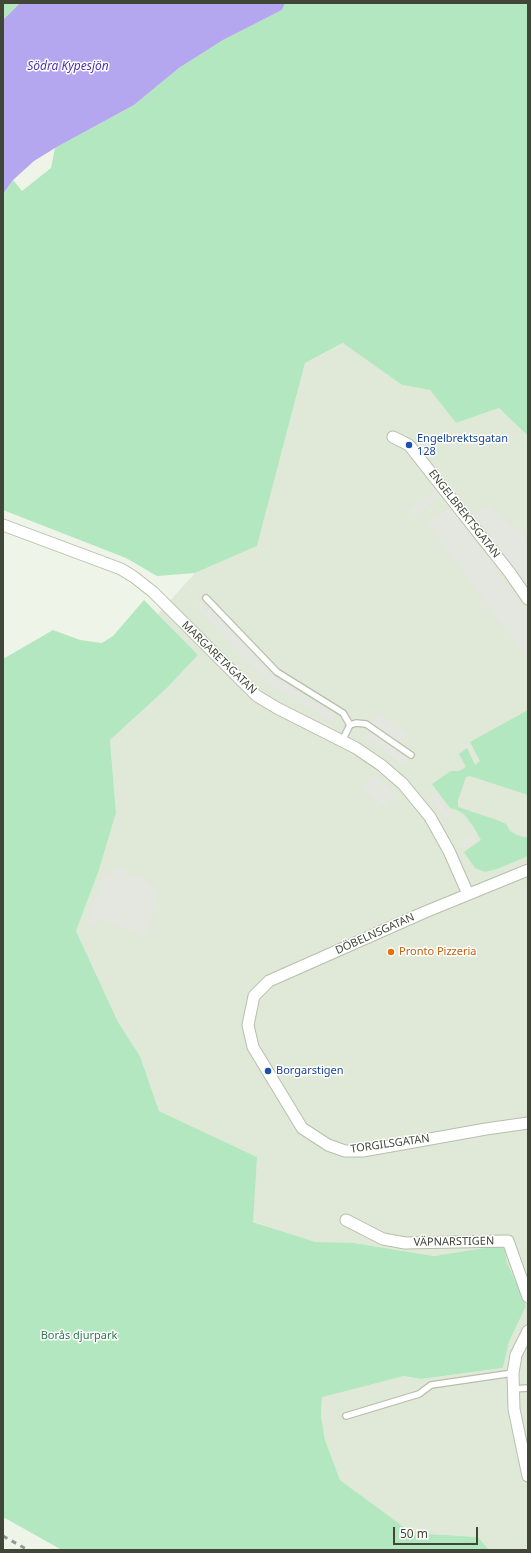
<!DOCTYPE html>
<meta charset="utf-8">
<style>
body{margin:0}
#map{position:relative;width:531px;height:1553px;overflow:hidden;background:#eff4e9;font-family:"Noto Sans",sans-serif}
canvas{display:block}
.frame{position:absolute;inset:0;border:4px solid #414737;pointer-events:none}
.scale{position:absolute;left:393px;top:1527px;width:85px;height:18px;box-sizing:border-box;border:2px solid #414737;border-top:0;padding-left:5px;font-size:12px;line-height:14px;white-space:nowrap;color:#414737;-webkit-text-stroke:3px #fff;paint-order:stroke}
</style>
<div id="map">
<canvas width="531" height="1553"></canvas>
<div class="frame"></div>
<div class="scale">50 m</div>
</div>
<script>
const ctx = document.querySelector('canvas').getContext('2d');
ctx.lineJoin = 'round';
function fill(path, color) {
  ctx.fillStyle = color;
  ctx.fill(path, 'evenodd');
}
function shape(rows) {
  const path = new Path2D();
  for (const r of rows) {
    path.moveTo(r[0], r[1]);
    for (let i = 2; i < r.length; i += 2) path.lineTo(r[i], r[i + 1]);
  }
  return path;
}
function strokePath(path, color, width, dash) {
  ctx.strokeStyle = color;
  ctx.lineWidth = width;
  ctx.lineCap = dash ? 'butt' : 'round';
  ctx.setLineDash(dash || []);
  ctx.stroke(path);
}
function drawText(font, color, halo, rows, align = 'center') {
  ctx.font = font + ' "Noto Sans",sans-serif';
  ctx.lineWidth = 3;
  ctx.setLineDash([]);
  ctx.textBaseline = 'middle';
  ctx.strokeStyle = halo;
  ctx.fillStyle = color;
  for (const [text, x, y, turn = 0] of rows) {
    ctx.save();
    ctx.translate(x, y);
    ctx.rotate((+turn || 0) * Math.PI / 180);
    ctx.textAlign = isNaN(turn) ? turn : align;
    if (halo) ctx.strokeText(text, 0, 0);
    ctx.fillText(text, 0, 0);
    ctx.restore();
  }
}
const residential = shape([
 [344,343,402,385,430,390,456,423,499,408,528,436,528,1548,520,1550,489,1550,478,1537,412,1533,340,1480,325,1440,321,1415,322,1396,404,1376,421,1379,503,1368,509,1342,526,1306,507,1262,504,1246,434,1256,354,1243,315,1243,252,1221,257,1157,159,1111,140,1056,118,1022,76,931,99,870,116,813,110,740,167,688,198,655,158,614,195,573,257,546,305,363]
]);
const green = shape([
 [3,3,20,3,3,20],
 [285,3,528,3,528,436,499,408,456,423,430,390,402,385,343,343,305,363,257,546,195,573,157,576,126,558,3,510,3,194,13,180,22,191,51,168,55,148,134,105,179,68,223,40,282,10],
 [144,600,198,655,167,688,110,740,116,813,99,870,76,931,118,1022,140,1056,159,1111,257,1157,253,1222,315,1242,354,1243,434,1256,504,1245,507,1262,526,1306,509,1342,503,1368,421,1379,404,1376,322,1397,321,1415,325,1440,340,1480,412,1533,478,1537,489,1550,62,1550,3,1517,3,659,53,630,80,640,102,643,113,636],
 [528,710,528,795,470,776,466,777,458,800,458,807,497,820,506,824,510,831,517,835,528,838,528,856,497,869,485,872,475,868,464,852,481,840,473,826,464,814,457,810,450,808,432,784,451,771,459,771,466,767,459,754,467,748,475,765,480,761,470,742]
]);
const parking = shape([
 [436,489,441,496,414,517,409,510],
 [489,504,495,512,498,509,511,526,515,524,528,542,528,587,475,515],
 [450,507,528,612,528,660,427,524],
 [202,602,275,677,336,716,332,723,269,684,196,608],
 [379,713,407,734,395,750,409,759,403,766,362,736],
 [373,774,397,792,385,807,362,789],
 [434,792,451,815,445,820,428,797],
 [473,834,478,840,464,848,460,842],
 [115,865,142,878,153,887,156,892,157,898,145,938,135,935,136,932,97,919,94,928,86,926,103,872,111,874]
]);
const water = shape([
 [20,3,285,3,282,10,223,40,179,68,134,105,55,148,34,161,13,180,3,194,3,20]
]);
const service = shape([
 [206,598,277,672,343,713,350,725,342,741],
 [350,725,356,723,366,724,411,755],
 [513,1389,528,1388],
 [346,1416,419,1394,431,1385,513,1373]
]);
const minor = shape([
 [393,437,409,445,510,573,528,599],
 [3,525,121,569,134,577,153,592,257,696,277,708,356,748,381,765,403,784,430,817,449,851,468,894],
 [528,870,425,912,269,981,254,996,248,1025,253,1047,302,1128,328,1145,345,1151,363,1151,486,1129,528,1123],
 [346,1220,383,1239,405,1243,508,1241,528,1297],
 [528,1331,516,1355,513,1373,514,1409,528,1476]
]);
const rail = shape([
 [3,1536,28,1550]
]);
const markers = [
 [409,445,4,"#1a4fb4"],
 [391,952,4,"#e8710a"],
 [268,1071,4,"#1a4fb4"]
];
const transitNames = [
 ["Engelbrektsgatan",417,439],
 ["128",417,452],
 ["Borgarstigen",276,1071]
];
const streetNames = [
 ["ENGELBREKTSGATAN",464,514,52],
 ["MARGARETAGATAN",219,658,44],
 ["DÖBELNSGATAN",375,934,-24],
 ["TORGILSGATAN",390,1144,-8],
 ["VÄPNARSTIGEN",454,1242,-1]
];
const foodNames = [
 ["Pronto Pizzeria",399,952]
];
const parkNames = [
 ["Borås djurpark",79,1336]
];
const waterNames = [
 ["Södra Kypesjön",68,67]
];
fill(residential, '#e0e8d7');
fill(green, '#b3e7bf');
fill(parking, '#e4e6e0');
fill(water, '#b5a7ef');
strokePath(service, '#b7bfac', 8);
strokePath(minor, '#b7bfac', 13);
strokePath(service, '#fff', 5.5);
strokePath(minor, '#fff', 11);
strokePath(rail, '#979797', 3, [5, 5]);
for (const [x, y, r, color] of markers) {
  const dot = new Path2D();
  dot.arc(x, y, r, 0, 2 * Math.PI);
  ctx.fillStyle = color;
  ctx.fill(dot);
  strokePath(dot, '#fff', 1.5);
}
drawText('11px', '#164399', '#fff', transitNames, 'left');
drawText('11px', '#414737', '#fff', streetNames);
drawText('11px', '#c56008', '#fff', foodNames, 'left');
drawText('11px', '#2c784b', '#fff', parkNames);
drawText('italic 12px', '#4d33b1', '#fff', waterNames);
</script>
